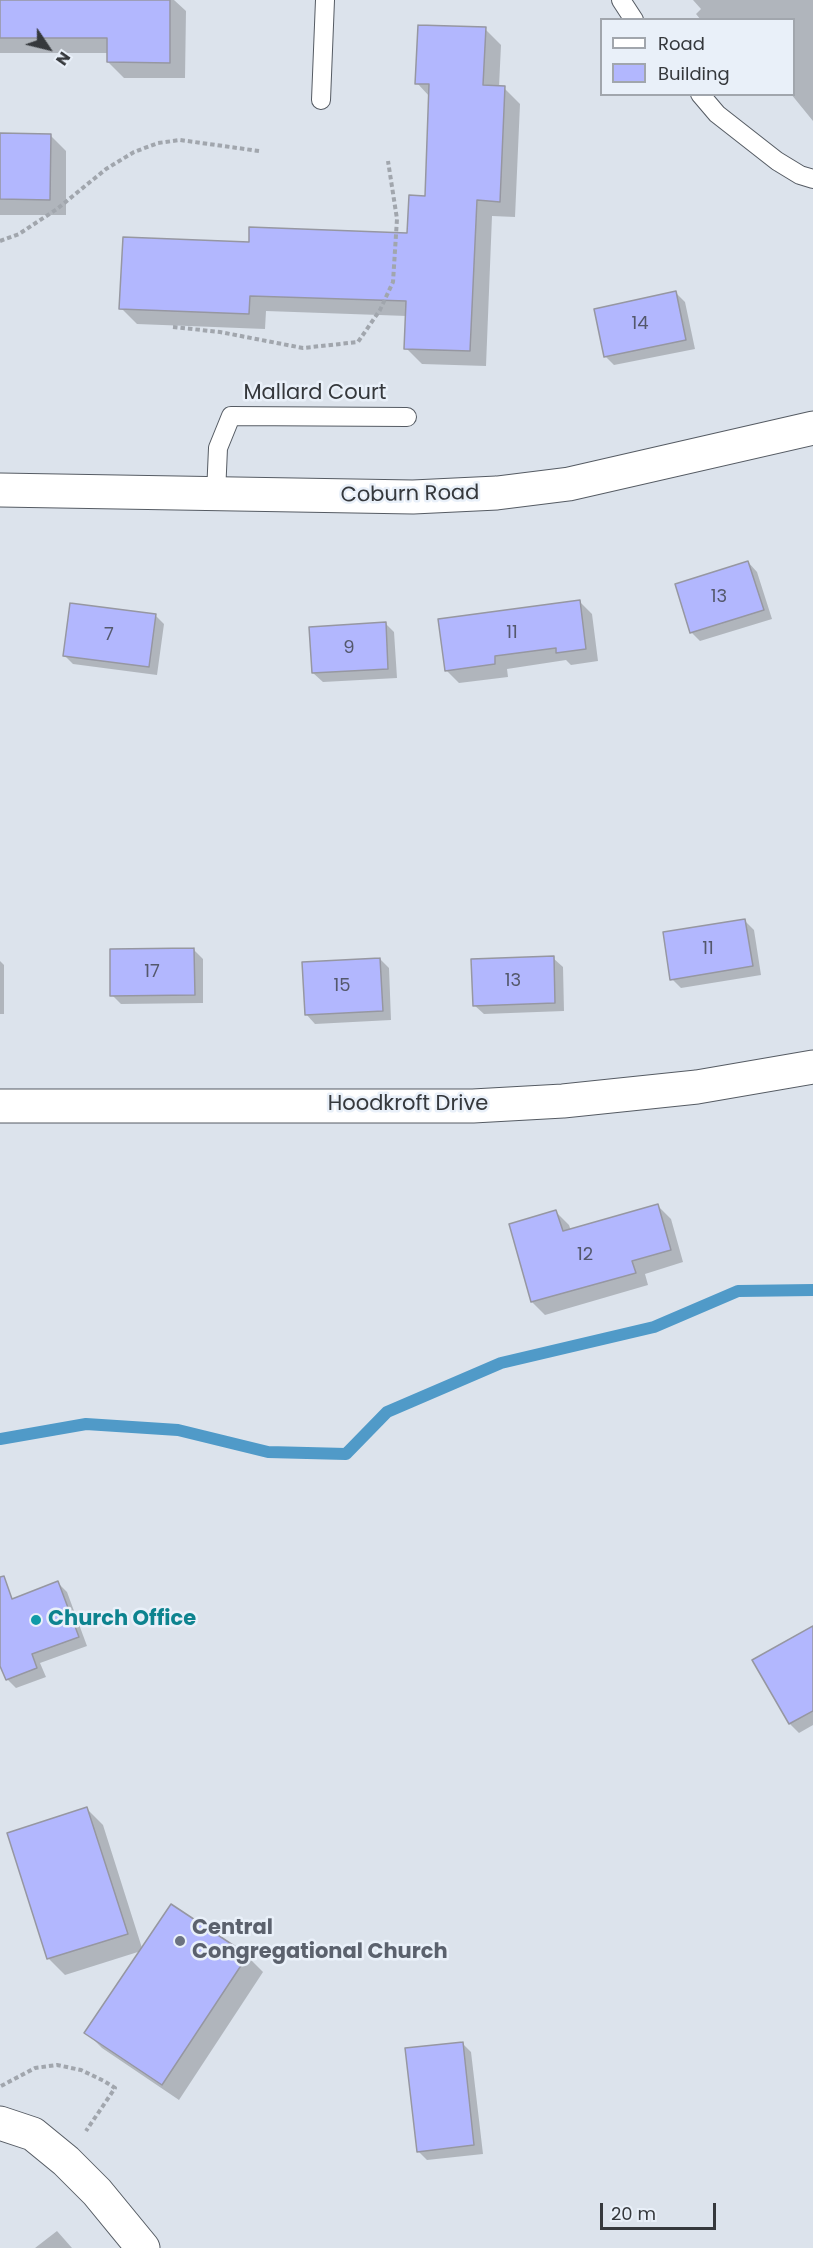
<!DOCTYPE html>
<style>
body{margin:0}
#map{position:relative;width:813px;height:2248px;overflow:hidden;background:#dce3ec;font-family:Poppins,sans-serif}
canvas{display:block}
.legend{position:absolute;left:600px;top:18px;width:195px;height:78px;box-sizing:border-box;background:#e9f0f9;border:2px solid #a1a6ad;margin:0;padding:8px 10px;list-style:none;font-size:18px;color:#35383c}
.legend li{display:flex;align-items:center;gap:12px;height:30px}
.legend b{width:30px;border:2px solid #a1a6ad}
.north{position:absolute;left:18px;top:18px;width:60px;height:60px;-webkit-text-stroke:4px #e9f0f9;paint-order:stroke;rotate:125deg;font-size:16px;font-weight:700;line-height:24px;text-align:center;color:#35383c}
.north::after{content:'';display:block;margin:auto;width:21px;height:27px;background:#35383c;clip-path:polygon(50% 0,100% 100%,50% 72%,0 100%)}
.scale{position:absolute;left:600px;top:2203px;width:116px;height:27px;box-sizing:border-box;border:3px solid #35383c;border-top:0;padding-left:8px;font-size:18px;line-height:21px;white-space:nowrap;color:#35383c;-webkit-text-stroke:4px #e9f0f9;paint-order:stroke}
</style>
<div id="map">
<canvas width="813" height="2248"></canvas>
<ul class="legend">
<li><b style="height:8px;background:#fff"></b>Road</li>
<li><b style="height:16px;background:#b2b7fe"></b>Building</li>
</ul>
<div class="north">N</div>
<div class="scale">20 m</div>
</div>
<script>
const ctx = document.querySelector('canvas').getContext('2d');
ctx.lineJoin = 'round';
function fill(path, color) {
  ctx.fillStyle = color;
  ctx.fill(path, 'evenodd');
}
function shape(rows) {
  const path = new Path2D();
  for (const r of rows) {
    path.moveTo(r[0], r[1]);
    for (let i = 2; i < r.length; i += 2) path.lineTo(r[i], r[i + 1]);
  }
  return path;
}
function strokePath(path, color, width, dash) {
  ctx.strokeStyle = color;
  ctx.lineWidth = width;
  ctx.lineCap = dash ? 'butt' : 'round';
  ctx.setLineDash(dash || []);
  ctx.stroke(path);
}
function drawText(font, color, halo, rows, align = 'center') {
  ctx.font = font + ' Poppins,sans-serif';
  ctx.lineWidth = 5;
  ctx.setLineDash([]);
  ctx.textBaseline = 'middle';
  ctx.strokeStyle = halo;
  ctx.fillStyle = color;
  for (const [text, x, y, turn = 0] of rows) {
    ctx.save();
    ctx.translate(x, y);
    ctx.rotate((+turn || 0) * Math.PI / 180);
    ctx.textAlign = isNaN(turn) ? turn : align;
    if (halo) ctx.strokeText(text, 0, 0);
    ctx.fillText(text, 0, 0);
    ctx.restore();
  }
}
const shadow = shape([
 [0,0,174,0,186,11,185,78,124,78,108,62,108,53,0,53],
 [693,0,813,0,813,121,791,94,794,94,794,20,701,20,696,14,701,9],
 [485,29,501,45,499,87,504,88,520,104,515,217,492,216,486,366,422,364,406,348,407,316,266,311,265,329,137,324,121,308,250,243,409,235,426,197,430,97,417,83],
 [0,135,50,135,66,151,66,215,0,215],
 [676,293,685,302,695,349,614,365,605,356],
 [748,562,757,572,772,619,700,641,691,632],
 [579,601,592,614,598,661,571,665,566,660,507,669,508,677,459,683,446,670],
 [155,615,164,624,157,675,73,664,64,655],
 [385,623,394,632,397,678,323,682,313,673],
 [745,921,754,930,761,975,681,988,672,979],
 [194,950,203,959,203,1003,121,1004,112,995],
 [553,958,563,967,564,1011,484,1014,474,1005],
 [380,959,389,968,391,1020,315,1024,306,1014],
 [0,961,4,965,4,1014,0,1014],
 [658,1206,671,1219,683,1262,645,1274,648,1285,545,1315,532,1302,556,1212,569,1225,571,1231],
 [58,1583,67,1592,87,1646,40,1663,46,1677,16,1688,7,1679,0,1659,0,1605],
 [813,1627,813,1725,799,1733,790,1724,754,1660],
 [87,1809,103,1825,142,1948,171,1906,247,1956,263,1972,179,2100,102,2048,86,2032,141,1951,65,1975,49,1959,9,1834],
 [462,2043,471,2052,483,2154,427,2160,418,2151],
 [57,2231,72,2248,35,2248]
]);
const stream = shape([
 [0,1439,86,1424,178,1430,268,1452,346,1454,387,1412,501,1363,654,1327,738,1291,813,1290]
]);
const building = shape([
 [0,0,170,0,170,63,107,62,107,38,0,38,0,0],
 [418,25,486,27,483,85,505,86,500,202,477,200,470,351,404,349,406,301,250,296,249,314,119,309,123,237,249,242,249,227,407,233,409,195,425,196,429,84,415,84,418,25],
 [0,133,51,134,50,200,0,199,0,133],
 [676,291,686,340,604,357,594,309,676,291],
 [748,561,764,610,690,633,675,584,748,561],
 [580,600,586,649,556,653,556,648,495,656,495,664,445,671,438,619,580,600],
 [70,603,156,614,149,667,63,656,70,603],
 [386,622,388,669,312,673,309,627,386,622],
 [745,919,753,966,670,980,663,932,745,919],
 [194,948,195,995,110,996,110,949,194,948],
 [554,956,555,1003,473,1006,471,959,554,956],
 [380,958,383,1011,305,1015,302,962,380,958],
 [658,1204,671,1250,632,1261,636,1273,531,1302,509,1224,556,1210,563,1231,658,1204],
 [4,1576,12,1599,58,1581,79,1637,32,1654,37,1668,6,1680,0,1666,0,1577,4,1576],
 [813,1626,813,1711,789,1724,752,1660,813,1626],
 [87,1807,128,1934,47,1959,7,1833,87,1807],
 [171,1904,248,1955,162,2085,84,2033,171,1904],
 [463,2042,474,2145,417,2152,405,2048,463,2042]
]);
const path = shape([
 [0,241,19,234,57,209,106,169,134,152,158,143,180,140,259,151],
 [173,327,220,332,303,348,358,342,380,310,393,282,397,219,388,161],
 [1,2086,35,2068,57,2065,81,2070,104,2081,115,2088,86,2131]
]);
const service = shape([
 [621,0,634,20],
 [700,94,717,114,777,161,800,175,813,179],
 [321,100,325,0],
 [216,494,218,448,231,416,407,417]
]);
const minor = shape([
 [0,490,413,497,497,493,569,484,813,428],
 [0,1106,473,1106,563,1101,697,1087,813,1067],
 [0,2123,33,2134,66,2161,97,2192,143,2248]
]);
const markers = [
 [36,1620,6,"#0f9aa8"],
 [180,1941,6,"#6b7280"]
];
const numberNames = [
 ["14",640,324],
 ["13",719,597],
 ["11",512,633],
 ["7",109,635],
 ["9",349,648],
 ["11",708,949],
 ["17",152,972],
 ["13",513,981],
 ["15",342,986],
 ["12",585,1255]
];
const streetNames = [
 ["Mallard Court",315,394],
 ["Coburn Road",410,495,-1],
 ["Hoodkroft Drive",408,1105]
];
const cultureNames = [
 ["Church Office",48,1620]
];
const worshipNames = [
 ["Central",192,1929],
 ["Congregational Church",192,1953]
];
fill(shadow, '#0003');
strokePath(stream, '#509ac8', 12);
fill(building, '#b2b7fe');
strokePath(building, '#9697a1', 1.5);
strokePath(service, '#555b63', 20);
strokePath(minor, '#555b63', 35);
strokePath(path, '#a1a6ad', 4, [4.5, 3]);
strokePath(service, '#fff', 18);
strokePath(minor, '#fff', 33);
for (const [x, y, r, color] of markers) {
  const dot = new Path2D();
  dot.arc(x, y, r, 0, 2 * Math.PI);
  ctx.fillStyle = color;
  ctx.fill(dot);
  strokePath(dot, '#e9f0f9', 2);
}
drawText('18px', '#54586c', null, numberNames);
drawText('21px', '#35383c', '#e9f0f9', streetNames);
drawText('bold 21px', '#0d838f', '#e9f0f9', cultureNames, 'left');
drawText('bold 21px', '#5b616d', '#e9f0f9', worshipNames, 'left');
</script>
